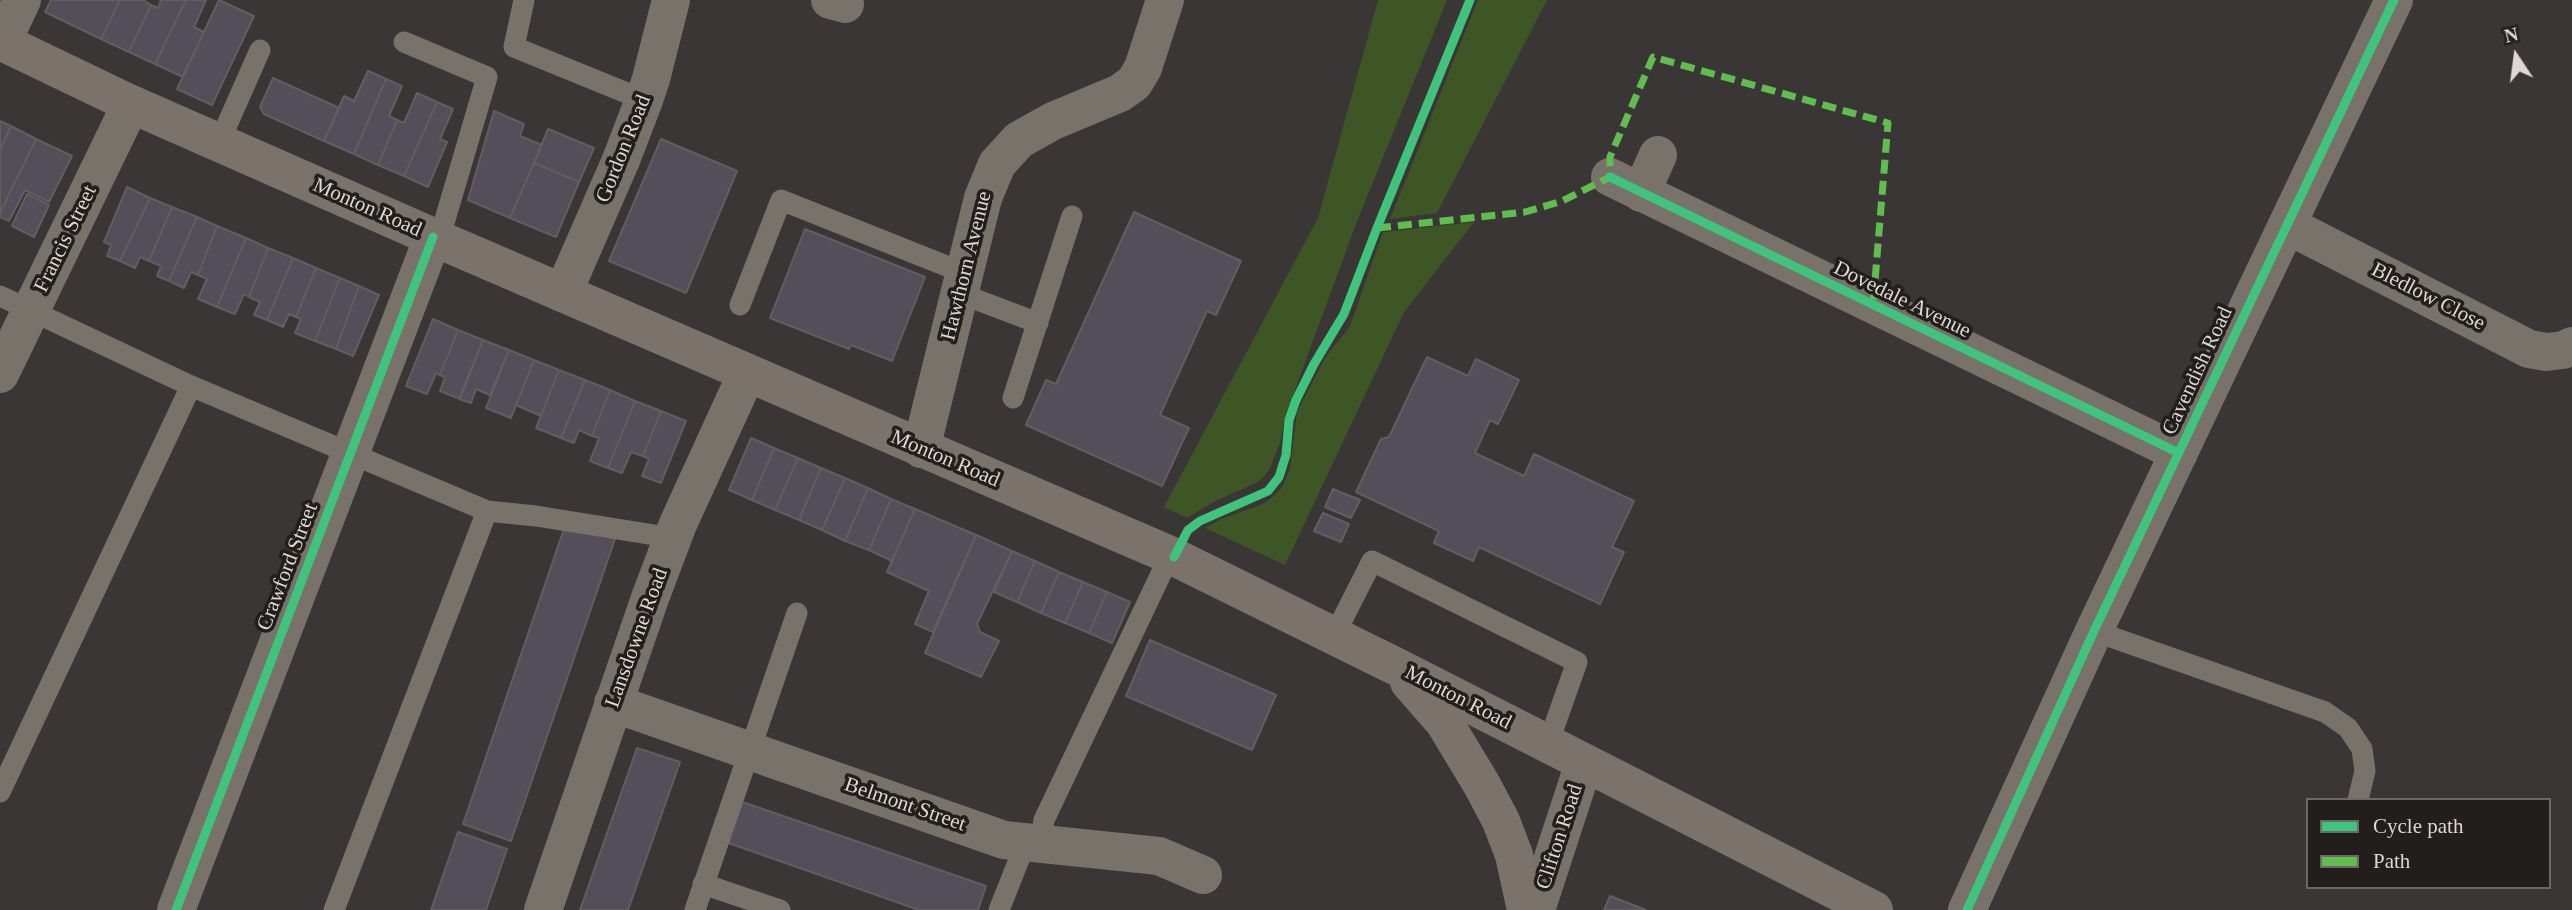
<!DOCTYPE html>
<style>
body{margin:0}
#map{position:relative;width:2572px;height:910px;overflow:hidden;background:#3a3635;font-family:"Times New Roman",serif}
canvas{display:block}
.legend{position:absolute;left:2306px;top:798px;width:245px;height:91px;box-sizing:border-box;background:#211e1c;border:2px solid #6c6866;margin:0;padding:9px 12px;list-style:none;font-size:21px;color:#ddd8d6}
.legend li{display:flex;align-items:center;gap:14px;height:35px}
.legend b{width:35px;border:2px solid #6c6866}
.north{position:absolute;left:2481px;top:21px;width:70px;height:70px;-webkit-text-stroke:5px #211e1c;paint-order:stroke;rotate:347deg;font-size:19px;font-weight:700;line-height:28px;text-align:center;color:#ddd8d6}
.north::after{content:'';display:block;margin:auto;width:24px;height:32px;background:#ddd8d6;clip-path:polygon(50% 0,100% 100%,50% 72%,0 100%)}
</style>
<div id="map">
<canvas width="2572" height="910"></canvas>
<ul class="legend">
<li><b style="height:9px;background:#40c37c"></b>Cycle path</li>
<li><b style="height:9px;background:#5fbe4e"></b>Path</li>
</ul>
<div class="north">N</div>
</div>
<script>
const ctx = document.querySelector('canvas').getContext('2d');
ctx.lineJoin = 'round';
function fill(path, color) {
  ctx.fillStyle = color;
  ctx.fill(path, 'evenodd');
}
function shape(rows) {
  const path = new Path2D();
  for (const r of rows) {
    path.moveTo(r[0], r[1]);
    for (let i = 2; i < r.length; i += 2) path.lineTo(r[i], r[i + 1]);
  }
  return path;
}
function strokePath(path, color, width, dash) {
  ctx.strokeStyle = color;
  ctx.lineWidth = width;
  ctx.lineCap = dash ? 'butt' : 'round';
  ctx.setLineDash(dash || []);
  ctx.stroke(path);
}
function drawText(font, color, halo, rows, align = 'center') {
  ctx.font = font + ' "Times New Roman",serif';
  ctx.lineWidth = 7;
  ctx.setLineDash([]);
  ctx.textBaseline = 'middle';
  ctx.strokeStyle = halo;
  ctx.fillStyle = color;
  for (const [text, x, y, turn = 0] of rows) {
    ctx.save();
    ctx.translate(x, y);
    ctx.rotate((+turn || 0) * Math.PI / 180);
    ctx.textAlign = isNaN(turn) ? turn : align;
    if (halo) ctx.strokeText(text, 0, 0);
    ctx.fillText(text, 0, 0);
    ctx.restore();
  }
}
const green = shape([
 [1378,0,1447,0,1356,224,1285,417,1280,443,1270,468,1263,478,1254,484,1215,501,1187,518,1164,507,1318,218],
 [1478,0,1547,0,1437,213,1390,219],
 [1474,222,1404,312,1285,565,1205,528,1221,519,1263,504,1273,497,1282,487,1290,469,1297,412,1325,358,1350,326,1383,232]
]);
const building = shape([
 [51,0,120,0,101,39,45,12,51,0],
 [120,0,143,0,151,5,129,52,101,39,120,0],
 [161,0,186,0,155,64,129,52,151,5,158,8,161,0],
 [186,0,206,0,194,27,204,32,183,77,155,64,186,0],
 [219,0,254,16,212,105,177,89,219,0],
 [368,71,386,79,354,154,324,141,344,96,354,101,368,71],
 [273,78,339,108,324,141,264,114,260,107,273,78],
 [386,79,402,86,389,116,397,120,378,165,354,154,386,79],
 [417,93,437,102,404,176,378,165,397,120,404,123,417,93],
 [437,102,453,109,440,139,447,142,428,187,404,176,437,102],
 [494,111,524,124,520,136,542,145,510,218,468,200,494,111],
 [0,121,11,126,0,150,0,121],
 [11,126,36,139,0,213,0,150,11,126],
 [548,129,594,148,579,182,534,163,548,129],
 [36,139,72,156,49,202,25,190,9,221,0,217,0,213,36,139],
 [661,139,737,171,686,293,609,261,661,139],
 [534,163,579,182,556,237,510,218,534,163],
 [127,187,150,198,120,261,107,256,111,245,104,242,127,187],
 [27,194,49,205,34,237,12,226,27,194],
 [150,198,172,207,149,261,140,257,135,268,120,261,150,198],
 [172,207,197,217,169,281,157,276,161,266,149,261,172,207],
 [1134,212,1241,261,1216,315,1207,311,1160,415,1189,428,1162,486,1026,425,1046,380,1056,384,1134,212],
 [197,217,217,226,198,275,191,272,184,288,169,281,197,217],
 [217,226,246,238,217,307,198,299,207,279,198,275,217,226],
 [805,229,925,277,892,361,851,345,849,349,770,318,805,229],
 [246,238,268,248,249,297,244,294,235,314,217,307,246,238],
 [268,248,293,258,267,320,254,315,260,302,249,297,268,248],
 [293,258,316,268,296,317,289,314,283,327,267,320,293,258],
 [316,268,340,278,315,341,295,333,301,319,296,317,316,268],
 [340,278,359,286,336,349,315,341,340,278],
 [359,286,379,295,353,356,336,349,359,286],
 [433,319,458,330,440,375,436,373,427,394,406,386,433,319],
 [458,330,483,340,460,399,440,391,445,377,440,375,458,330],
 [483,340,509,350,490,395,476,389,471,403,459,399,483,340],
 [509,350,534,360,511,418,486,408,509,350],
 [1427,357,1468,376,1476,359,1519,380,1498,424,1490,420,1475,453,1524,476,1534,454,1634,501,1612,547,1624,552,1600,604,1479,547,1473,561,1434,543,1439,531,1356,492,1381,439,1389,437,1427,357],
 [534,360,559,370,541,416,516,405,534,360],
 [559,370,585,380,561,438,536,428,559,370],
 [585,380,610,390,592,436,579,430,574,443,561,438,585,380],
 [610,390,635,401,608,468,590,461,599,438,592,436,610,390],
 [635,401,661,411,643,456,631,452,622,473,608,468,635,401],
 [661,411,686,421,661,483,642,476,649,459,643,456,661,411],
 [751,438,774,448,752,500,729,490,751,438],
 [774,448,798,458,775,510,752,500,774,448],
 [798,458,821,468,799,520,775,510,798,458],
 [821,468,845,478,822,530,799,520,821,468],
 [845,478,868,488,845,541,822,530,845,478],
 [868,488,891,499,869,550,845,541,868,488],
 [1333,489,1360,500,1351,518,1325,507,1333,489],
 [891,499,915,509,892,561,869,550,891,499],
 [915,509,976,535,933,632,915,624,929,591,887,572,915,509],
 [1323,513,1349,524,1341,542,1314,531,1323,513],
 [566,523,615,539,511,841,463,824,566,523],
 [976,535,1012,551,977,624,980,632,999,641,981,677,925,653,976,535],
 [1012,551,1035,561,1017,602,994,592,1012,551],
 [1035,561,1059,572,1041,613,1017,602,1035,561],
 [1059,572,1083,582,1065,623,1041,613,1059,572],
 [1083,582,1107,592,1089,633,1065,623,1083,582],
 [1107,592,1130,602,1112,643,1089,633,1107,592],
 [1150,640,1276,695,1252,750,1126,696,1150,640],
 [637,748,680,762,628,910,580,910,637,748],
 [734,799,986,886,978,910,919,910,720,840,734,799],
 [458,832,507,849,486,910,431,910,458,832],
 [1610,896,1646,910,1604,910,1610,896]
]);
const service = shape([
 [524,0,514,47,644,100],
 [404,42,487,77,439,240],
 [219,143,260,50],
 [959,293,1038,323],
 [0,296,191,386,487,511,334,910],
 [740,305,781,200,964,273],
 [1013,398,1072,216],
 [487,511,536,516,673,538],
 [2094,631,2325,712,2348,728,2362,749,2365,771,2358,800],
 [1334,636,1372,561,1577,662,1548,744],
 [0,792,191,386],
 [1040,844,1044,820,1170,555],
 [703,884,780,910],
 [695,910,797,613],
 [999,910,1026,842]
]);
const minor = shape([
 [830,0,845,4],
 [2,42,22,0],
 [1610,177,2179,453],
 [1641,193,1658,155],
 [2287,225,2529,349,2546,352,2563,350,2572,346],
 [563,293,621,160,644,100,651,79,671,0],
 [0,374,131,104],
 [921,449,983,198,997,164,1019,140,1053,121,1120,93,1134,83,1143,68,1165,0],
 [613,703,1004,840,1159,856,1203,875],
 [176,910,433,237],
 [543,910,650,598,678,524,747,373],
 [1536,910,1584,763],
 [1967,910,2094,631,2394,0]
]);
const secondary = shape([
 [0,41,131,104,433,237,1170,555,1395,666,1874,910],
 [1409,682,1444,722,1482,785,1501,821,1514,855,1526,910]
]);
const quiet = shape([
 [1377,228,1525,212,1562,201,1610,177,1610,157,1653,57,1888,123,1873,305]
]);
const cycleway = shape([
 [1610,177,2179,453],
 [1174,557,1188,530,1200,521,1268,491,1279,477,1286,455,1289,420,1296,400,1314,364,1344,314,1377,228,1470,0],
 [176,910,433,237],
 [1967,910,2094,631,2394,0]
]);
const streetNames = [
 ["Gordon Road",624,149,-68],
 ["Monton Road",367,208,24],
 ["Francis Street",66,239,-64],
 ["Hawthorn Avenue",967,266,-76],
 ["Bledlow Close",2428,297,27],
 ["Dovedale Avenue",1902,300,26],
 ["Cavendish Road",2198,371,-65],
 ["Monton Road",945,459,23],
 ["Crawford Street",288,567,-69],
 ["Lansdowne Road",637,638,-70],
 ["Monton Road",1458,698,27],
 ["Belmont Street",905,805,19],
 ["Clifton Road",1560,837,-72]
];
fill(green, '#3e5625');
fill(building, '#544d5a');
strokePath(building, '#605e5e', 2);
strokePath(service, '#79726a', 21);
strokePath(minor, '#79726a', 38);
strokePath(secondary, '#7b736b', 38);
strokePath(quiet, '#5fbe4e', 7, [14, 7]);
strokePath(cycleway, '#40c37c', 9);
drawText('21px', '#ddd8d6', '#211e1c', streetNames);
</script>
